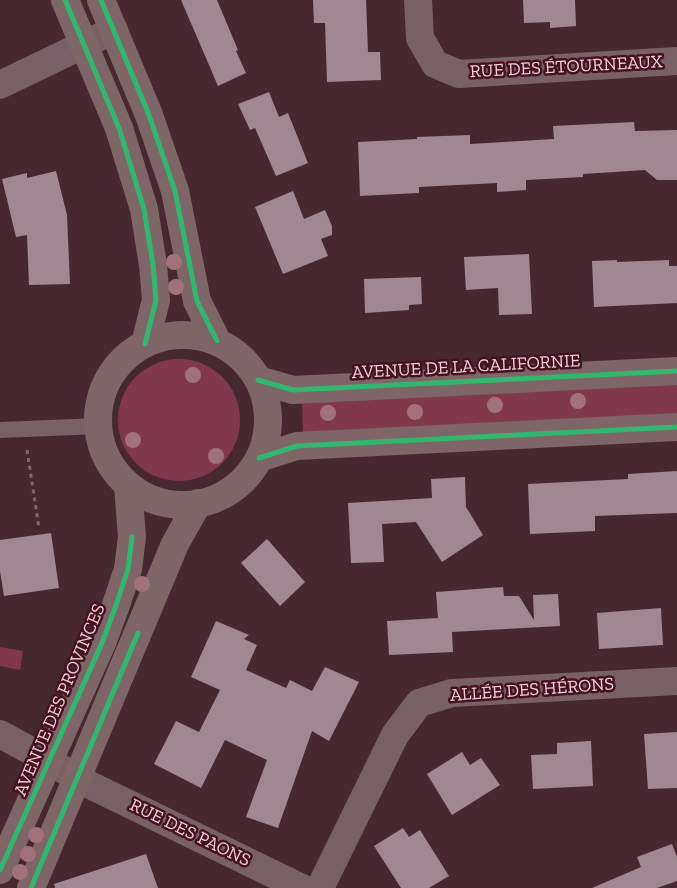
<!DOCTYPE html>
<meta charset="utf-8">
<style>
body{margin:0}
canvas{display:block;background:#452830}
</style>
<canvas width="677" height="888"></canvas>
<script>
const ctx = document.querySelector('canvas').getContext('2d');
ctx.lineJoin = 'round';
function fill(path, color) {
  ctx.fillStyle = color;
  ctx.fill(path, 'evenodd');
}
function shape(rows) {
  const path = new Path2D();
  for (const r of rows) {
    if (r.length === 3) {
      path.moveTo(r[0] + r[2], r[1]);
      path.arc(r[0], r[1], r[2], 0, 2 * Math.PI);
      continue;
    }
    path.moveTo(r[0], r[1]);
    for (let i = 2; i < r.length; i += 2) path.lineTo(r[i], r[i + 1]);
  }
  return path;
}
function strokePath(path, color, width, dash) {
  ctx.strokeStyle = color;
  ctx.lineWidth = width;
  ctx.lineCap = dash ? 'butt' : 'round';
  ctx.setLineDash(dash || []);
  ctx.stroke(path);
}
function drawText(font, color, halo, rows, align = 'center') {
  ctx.font = font + ' "Zilla Slab",serif';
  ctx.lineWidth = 5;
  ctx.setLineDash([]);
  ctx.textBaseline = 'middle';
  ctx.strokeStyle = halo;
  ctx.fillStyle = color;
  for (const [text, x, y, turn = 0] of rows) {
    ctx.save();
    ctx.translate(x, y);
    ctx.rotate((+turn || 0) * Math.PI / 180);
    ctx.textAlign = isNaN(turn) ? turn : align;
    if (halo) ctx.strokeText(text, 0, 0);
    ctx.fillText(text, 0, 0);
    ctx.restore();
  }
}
const green = shape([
 [179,420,61],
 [677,378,677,415,303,435,302,399],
 [0,647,23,651,20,670,0,666]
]);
const building = shape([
 [181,0,217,0,238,50,236,51,246,73,218,86],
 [313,0,366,0,368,52,380,52,381,80,327,82,325,23,314,23],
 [523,0,575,0,576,26,550,28,550,22,524,23],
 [269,92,279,117,288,113,308,163,276,176,255,128,250,130,238,104],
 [634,122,635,131,677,130,677,180,657,180,645,170,583,174,583,177,526,180,526,190,497,192,497,183,419,187,419,193,360,196,358,142,417,139,417,137,470,135,470,144,554,139,553,126],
 [56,171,67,215,70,284,29,285,27,235,16,237,2,179,27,173,27,178],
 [293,191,304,219,325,210,332,226,332,235,321,239,328,256,283,274,255,207],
 [529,254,532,314,499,315,498,288,466,290,464,257],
 [617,260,617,262,669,260,669,266,677,266,677,303,594,307,592,261],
 [421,277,422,304,409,305,409,310,365,313,364,279],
 [677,471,677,513,595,516,595,531,530,534,528,484,628,479,628,474],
 [465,477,466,507,483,535,442,562,416,522,382,524,384,562,351,563,348,503,432,498,431,479],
 [51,533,59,588,4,596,0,571,0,540],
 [267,539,305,582,280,606,241,563],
 [503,587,504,596,519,596,534,620,533,595,558,594,560,626,452,632,453,652,389,655,387,621,438,618,436,592],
 [661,608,663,645,599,649,597,613],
 [216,621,249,635,244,639,257,645,246,670,286,688,290,680,312,691,325,667,359,682,329,741,312,731,278,828,246,817,267,760,225,740,201,788,154,764,176,721,199,732,220,690,191,677],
 [677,732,677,788,648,789,644,734],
 [591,741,593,786,533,789,531,755,557,754,557,743],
 [462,752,470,765,481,758,500,785,452,815,427,774],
 [403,828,409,837,420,830,449,876,429,888,401,888,374,846],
 [672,844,677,857,677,881,657,888,592,888,641,867,637,857],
 [146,854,158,888,55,888,54,884]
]);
const path = shape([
 [27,450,39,528]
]);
const lane = shape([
 [0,430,98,426]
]);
const street = shape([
 [418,0,420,38,435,64,459,74,677,61],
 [0,85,114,30],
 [0,734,33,752,90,785,302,888],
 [320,888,395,735,419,703,452,693,677,681]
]);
const secondary = shape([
 [65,0,119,128,144,209,153,265,156,300,145,344],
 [101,0,149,115,175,191,197,301,217,341],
 [183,420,85],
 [258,380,293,390,677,371],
 [259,458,297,446,677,427],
 [0,870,102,643,115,608,128,569,132,537,128,486],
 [31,888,175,544,198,503]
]);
const cycleway = shape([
 [65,0,119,128,144,209,153,265,156,300,145,344],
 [101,0,149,115,175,191,197,301,217,341],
 [258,380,293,390,677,371],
 [259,458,297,446,677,427],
 [0,870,102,643,115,608,128,569,132,537],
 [31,888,138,633]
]);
const trees = [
 [174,262],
 [176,287],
 [193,375],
 [578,401],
 [495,405],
 [415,412],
 [328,413],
 [133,440],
 [216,456],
 [142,584],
 [36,835],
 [28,854],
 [20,872]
];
const streetNames = [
 ["RUE DES ÉTOURNEAUX",566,67,-3],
 ["AVENUE DE LA CALIFORNIE",466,367,-3],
 ["ALLÉE DES HÉRONS",532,690,-4],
 ["AVENUE DES PROVINCES",60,700,-67],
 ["RUE DES PAONS",190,833,26]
];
fill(green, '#82384c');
fill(building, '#9f8891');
strokePath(path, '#7e696e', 3, [4, 4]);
strokePath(lane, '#786166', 16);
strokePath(street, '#786166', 28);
strokePath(secondary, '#7e6568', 28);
strokePath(cycleway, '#33b770', 5);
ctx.fillStyle = '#a2727c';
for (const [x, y] of trees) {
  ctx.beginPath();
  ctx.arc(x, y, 8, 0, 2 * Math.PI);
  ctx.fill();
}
drawText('18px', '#f2ced5', '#461221', streetNames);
</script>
